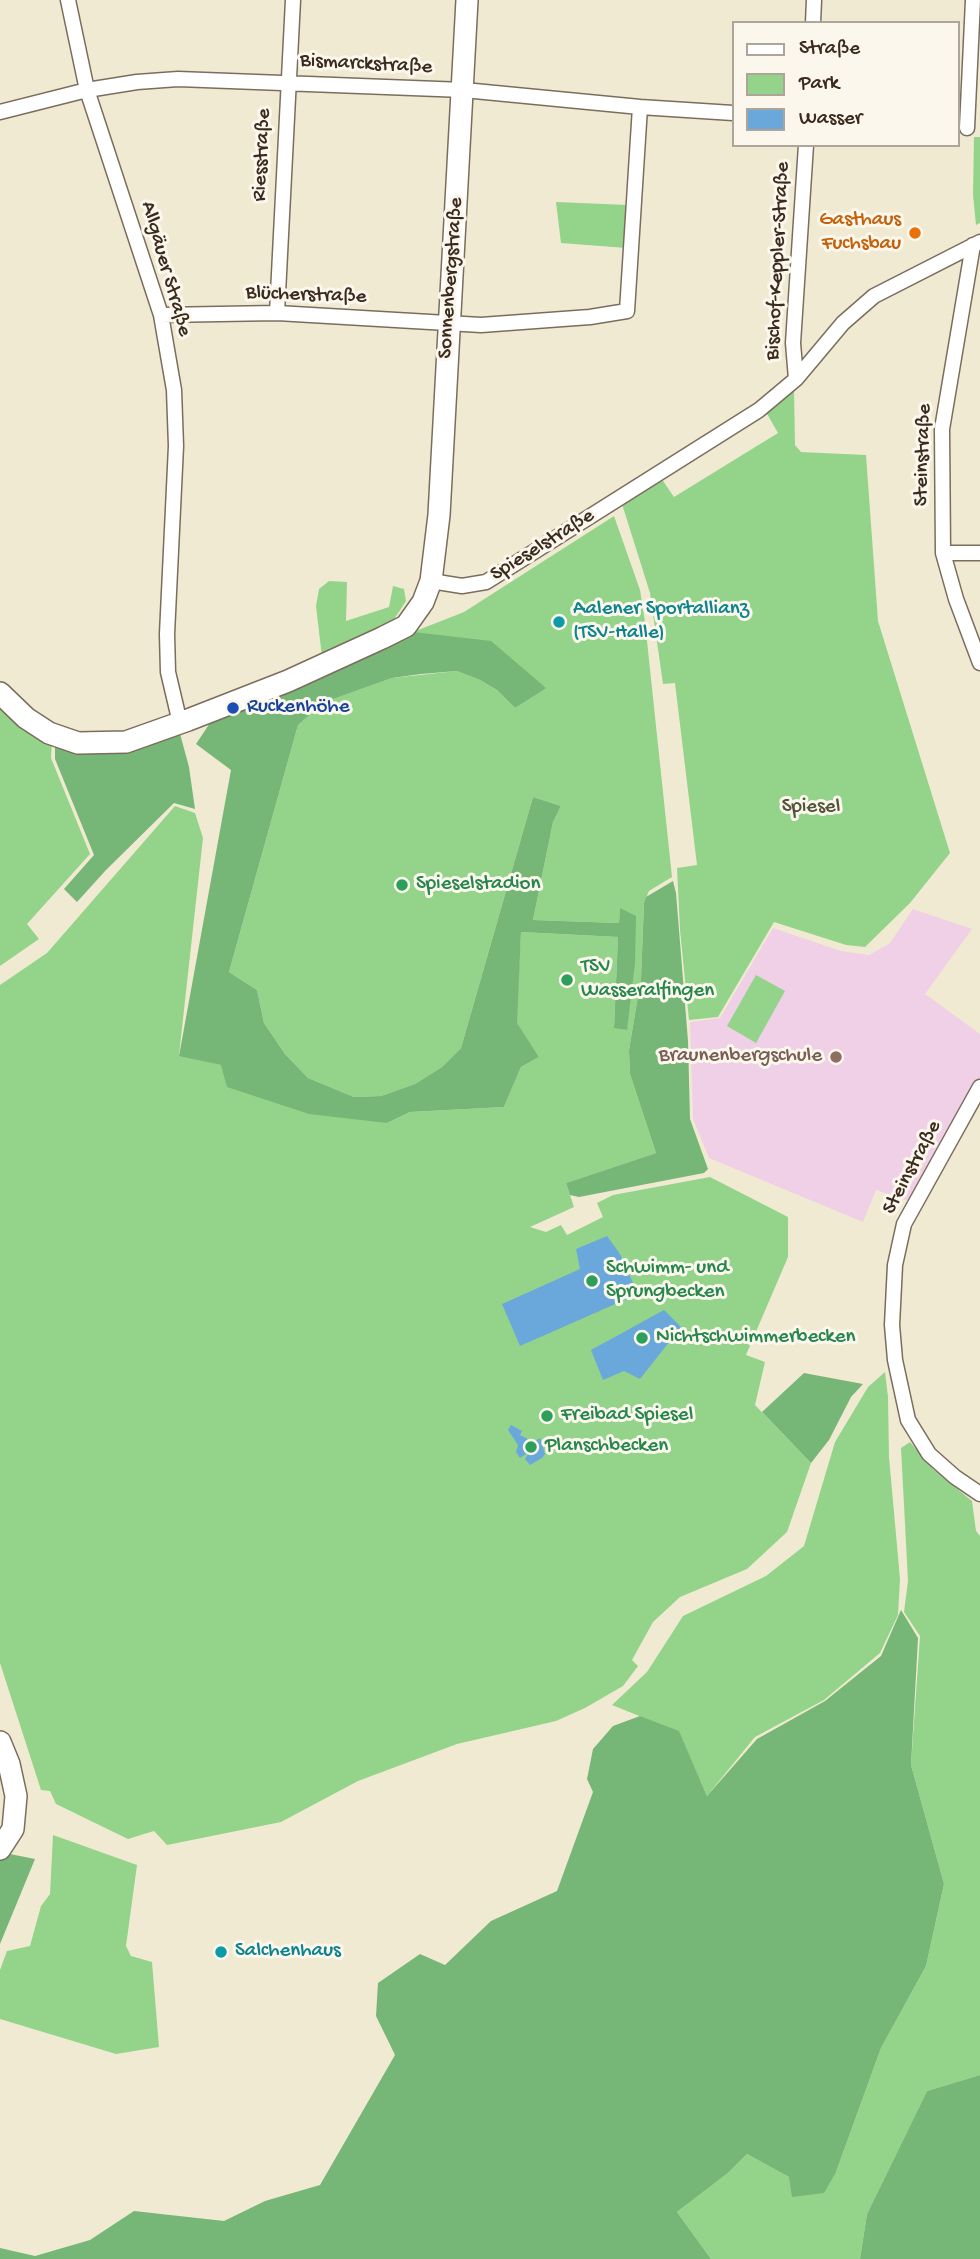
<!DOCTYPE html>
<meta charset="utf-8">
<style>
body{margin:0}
#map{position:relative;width:980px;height:2259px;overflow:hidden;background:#f1ead2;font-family:"Gochi Hand",sans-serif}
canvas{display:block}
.legend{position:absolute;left:732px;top:21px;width:228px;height:126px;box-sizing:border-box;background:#fbf7ec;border:2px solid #aea59a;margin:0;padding:9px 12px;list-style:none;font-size:21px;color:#3b2a1e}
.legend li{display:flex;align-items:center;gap:14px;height:35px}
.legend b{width:35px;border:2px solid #aea59a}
</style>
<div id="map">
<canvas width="980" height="2259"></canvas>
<ul class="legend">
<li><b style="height:9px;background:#fff"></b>Straße</li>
<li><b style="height:19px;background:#93d48a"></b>Park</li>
<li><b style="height:19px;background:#6aa8dc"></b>Wasser</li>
</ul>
</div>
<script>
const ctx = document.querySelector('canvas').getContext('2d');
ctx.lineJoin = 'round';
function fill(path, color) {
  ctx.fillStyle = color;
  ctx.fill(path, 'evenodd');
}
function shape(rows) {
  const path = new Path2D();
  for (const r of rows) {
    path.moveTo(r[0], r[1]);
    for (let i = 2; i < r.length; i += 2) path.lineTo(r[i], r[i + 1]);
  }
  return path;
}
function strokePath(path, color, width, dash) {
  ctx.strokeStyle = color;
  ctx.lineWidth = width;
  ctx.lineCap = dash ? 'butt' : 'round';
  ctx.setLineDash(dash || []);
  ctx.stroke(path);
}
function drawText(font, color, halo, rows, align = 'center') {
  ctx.font = font + ' "Gochi Hand",sans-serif';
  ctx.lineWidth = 6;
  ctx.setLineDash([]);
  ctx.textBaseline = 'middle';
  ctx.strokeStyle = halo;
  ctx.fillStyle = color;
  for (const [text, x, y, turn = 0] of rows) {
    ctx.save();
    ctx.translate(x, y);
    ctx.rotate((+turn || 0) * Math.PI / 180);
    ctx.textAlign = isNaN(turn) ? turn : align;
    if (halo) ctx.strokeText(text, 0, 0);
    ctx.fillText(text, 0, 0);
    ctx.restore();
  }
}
const built = shape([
 [913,909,972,929,925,994,980,1034,980,1080,950,1138,911,1202,876,1190,863,1222,709,1158,693,1119,690,1022,720,1018,773,928,841,951,869,955,890,943]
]);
const green = shape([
 [974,137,980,137,980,223,976,225,973,195],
 [556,202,628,205,626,248,561,243],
 [794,390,795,445,801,452,866,455,878,621,950,853,910,903,865,947,846,945,774,922,718,1017,689,1020,680,930,677,868,697,865,675,683,663,684,650,593,622,504,661,478,674,497,778,433,766,412],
 [614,516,640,590,645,622,672,877,649,891,644,903,641,978,629,1050,630,1074,656,1153,566,1183,574,1207,530,1227,546,1232,561,1225,567,1235,603,1217,597,1203,613,1195,710,1177,788,1217,788,1257,746,1355,765,1362,755,1405,811,1463,787,1532,747,1569,680,1597,653,1622,632,1660,638,1666,623,1686,585,1708,556,1721,457,1744,358,1781,281,1822,167,1845,154,1831,128,1839,56,1804,50,1791,41,1790,0,1663,0,985,47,953,175,806,195,813,203,838,179,1055,221,1065,387,1123,410,1112,504,1107,521,1067,539,1057,516,1023,521,932,618,937,614,1027,627,1030,620,909,619,923,533,920,553,822,561,806,533,797,461,1048,442,1067,415,1084,381,1096,354,1097,308,1078,285,1054,264,1023,257,990,229,972,298,725,325,702,392,678,457,671,480,680,497,690,515,708,545,687,413,632,464,612],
 [329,581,347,582,346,621,389,607,393,586,404,589,406,601,391,624,322,657,316,606,319,589],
 [0,697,52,741,51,758,90,854,27,924,39,939,0,966],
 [756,975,785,991,756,1043,727,1026],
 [885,1372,888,1397,889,1457,900,1579,898,1615,880,1653,824,1700,755,1737,707,1796,679,1732,612,1705,647,1672,683,1616,766,1576,804,1546,835,1442,868,1387],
 [910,1442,933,1469,972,1501,976,1531,980,1536,980,2075,927,2091,867,2214,860,2259,711,2259,677,2212,728,2173,747,2154,789,2177,836,2172,881,2048,926,1966,944,1884,911,1765,920,1636,904,1612,908,1581,901,1448],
 [53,1835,137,1865,126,1946,131,1956,152,1962,159,2047,116,2054,0,2019,0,1970,7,1951,30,1946,41,1906,50,1894]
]);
const forest = shape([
 [413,632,491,641,546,688,515,708,497,690,480,680,457,671,421,674,392,678,325,702,298,725,229,972,257,990,264,1023,285,1054,308,1078,354,1097,381,1096,415,1084,442,1067,461,1048,533,797,561,806,553,822,533,920,619,923,620,908,636,916,635,963,627,1030,614,1028,618,937,521,932,517,1023,539,1057,521,1067,504,1107,410,1112,387,1123,309,1114,227,1087,221,1065,179,1056,231,770,196,744,212,720],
 [179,730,189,767,195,809,174,803,106,870,77,902,64,889,94,855,55,759,55,744],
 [673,881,676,893,688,1041,690,1119,708,1169,704,1173,579,1197,570,1195,566,1183,656,1153,630,1074,629,1050,641,978,644,903,646,897],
 [804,1373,863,1384,851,1397,829,1440,811,1463,762,1412],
 [901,1610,918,1638,911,1765,944,1884,926,1966,881,2048,836,2172,824,2193,792,2197,789,2177,747,2154,728,2173,677,2212,711,2259,0,2259,0,2248,35,2256,90,2240,134,2211,224,2221,265,2201,320,2185,395,2055,376,2016,378,1983,420,1954,445,1965,491,1921,557,1891,593,1792,587,1779,593,1749,613,1726,640,1716,679,1731,707,1796,757,1739,825,1701,881,1656],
 [0,1852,35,1859,0,1944],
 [980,2075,980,2259,860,2259,867,2214,927,2091]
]);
const water = shape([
 [607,1236,620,1254,638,1294,520,1346,502,1304,580,1269,576,1249],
 [664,1310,681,1327,640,1379,624,1371,603,1380,591,1350],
 [511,1425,522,1431,520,1435,534,1442,540,1438,545,1454,542,1458,530,1465,525,1459,529,1452,520,1458,516,1452,518,1445,508,1430]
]);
const street = shape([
 [68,0,87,90,161,315,174,390,176,446,167,634,168,672,180,723],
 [813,23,814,0],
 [0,112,87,90,137,82,178,79,464,90,640,107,733,113],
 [967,128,973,0],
 [973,245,942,429,943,553,956,599,980,663],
 [277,313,293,0],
 [161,315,277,313,481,325,590,317,627,311,640,107],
 [796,379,793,343,806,145],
 [943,553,980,553],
 [431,581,462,586,486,582,759,410,796,379,843,323,874,296,980,242],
 [980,1087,904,1224,895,1265,892,1325,895,1360,908,1420,929,1454,955,1477,980,1494]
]);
const secondary = shape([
 [0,693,26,718,49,733,78,743,126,742,188,720,288,681,382,638,406,626,423,602,431,581,439,515,467,0],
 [0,1742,9,1764,16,1796,13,1829,0,1849]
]);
const markers = [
 [915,233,7,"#e8710a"],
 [559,622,7,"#0f9aa8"],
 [233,708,7,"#1a4fb4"],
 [402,885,7,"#2e9e5b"],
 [567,980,7,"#2e9e5b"],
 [836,1057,7,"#8d6e63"],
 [592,1281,7,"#2e9e5b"],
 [642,1338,7,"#2e9e5b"],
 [547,1416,7,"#2e9e5b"],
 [531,1447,7,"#2e9e5b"],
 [221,1952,7,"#0f9aa8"]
];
const streetNames = [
 ["Bismarckstraße",366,65,3],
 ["Riesstraße",263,155,-87],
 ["Bischof-Keppler-Straße",779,261,-87],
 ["Allgäuer Straße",165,269,74],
 ["Sonnenbergstraße",452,278,-86],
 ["Blücherstraße",306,296,2],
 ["Steinstraße",924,455,-88],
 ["Spieselstraße",543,546,-32],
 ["Steinstraße",913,1168,-62]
];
const foodNames = [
 ["Gasthaus",901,221],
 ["Fuchsbau",901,245]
];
const cultureNames = [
 ["Aalener Sportallianz",573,610],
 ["(TSV-Halle)",573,634],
 ["Salchenhaus",235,1952]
];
const transitNames = [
 ["Ruckenhöhe",247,708]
];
const parkNames = [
 ["Spiesel",811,808]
];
const leisureNames = [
 ["Spieselstadion",416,885],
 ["TSV",581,968],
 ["Wasseralfingen",581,992],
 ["Schwimm- und",606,1269],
 ["Sprungbecken",606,1293],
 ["Nichtschwimmerbecken",656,1338],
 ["Freibad Spiesel",561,1416],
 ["Planschbecken",545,1447]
];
const educationNames = [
 ["Braunenbergschule",822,1057]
];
fill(built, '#efd0e6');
fill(green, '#93d48a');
fill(forest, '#76b676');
fill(water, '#6aa8dc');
strokePath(street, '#7b6d5d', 17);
strokePath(secondary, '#7b6d5d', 24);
strokePath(street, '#fff', 14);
strokePath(secondary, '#fff', 21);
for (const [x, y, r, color] of markers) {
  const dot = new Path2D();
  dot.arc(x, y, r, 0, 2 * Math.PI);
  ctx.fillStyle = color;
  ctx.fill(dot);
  strokePath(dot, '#fbf7ec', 2.5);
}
drawText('21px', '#3b2a1e', '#fbf7ec', streetNames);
drawText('21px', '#c56008', '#fbf7ec', foodNames, 'right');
drawText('21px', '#0d838f', '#fbf7ec', cultureNames, 'left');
drawText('21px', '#164399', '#fbf7ec', transitNames, 'left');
drawText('21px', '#515439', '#fbf7ec', parkNames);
drawText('21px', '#27864d', '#fbf7ec', leisureNames, 'left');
drawText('21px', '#785e54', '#fbf7ec', educationNames, 'right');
</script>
